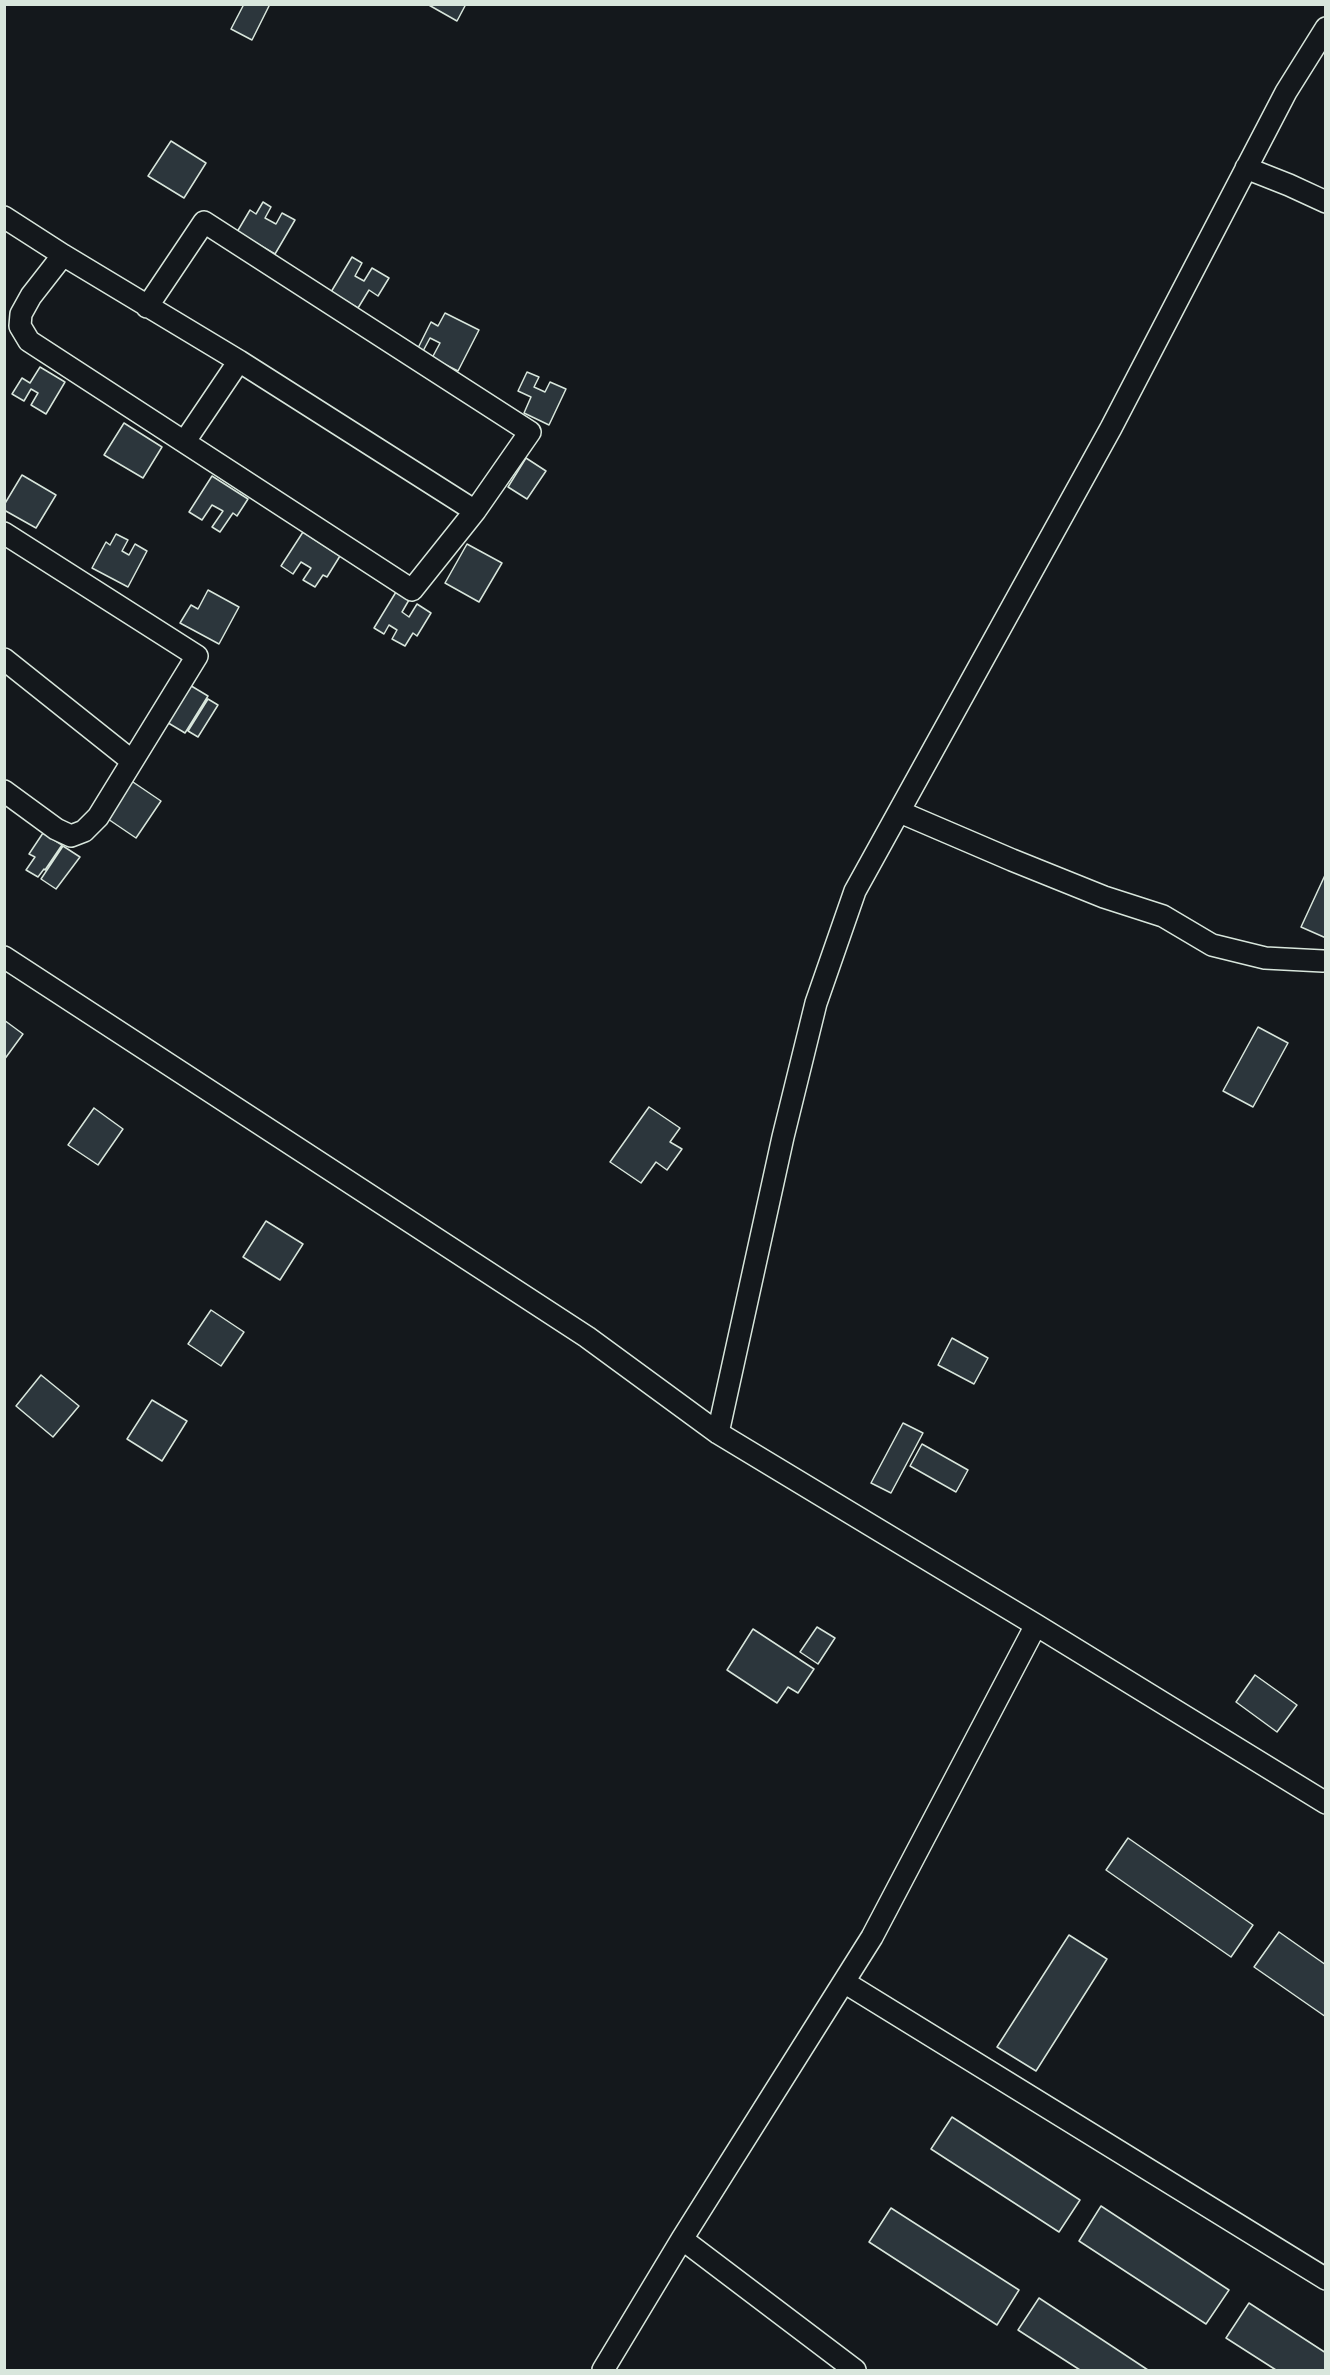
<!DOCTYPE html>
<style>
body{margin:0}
#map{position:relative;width:1330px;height:2375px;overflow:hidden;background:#14181c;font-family:Cabin,sans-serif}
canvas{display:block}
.frame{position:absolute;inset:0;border:6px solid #d8e6dc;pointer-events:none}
</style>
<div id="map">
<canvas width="1330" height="2375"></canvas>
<div class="frame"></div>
</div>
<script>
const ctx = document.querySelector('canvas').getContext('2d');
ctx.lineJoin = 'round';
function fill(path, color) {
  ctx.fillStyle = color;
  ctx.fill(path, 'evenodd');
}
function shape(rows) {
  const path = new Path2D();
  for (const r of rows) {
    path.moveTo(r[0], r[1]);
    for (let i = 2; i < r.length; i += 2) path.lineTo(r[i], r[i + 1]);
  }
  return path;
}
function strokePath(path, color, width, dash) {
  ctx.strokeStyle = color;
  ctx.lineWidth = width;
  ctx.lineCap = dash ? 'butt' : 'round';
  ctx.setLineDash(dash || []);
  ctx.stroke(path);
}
const building = shape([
 [244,4,270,4,252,40,231,29,244,4],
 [427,4,466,4,457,21,427,4],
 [171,141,206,163,184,198,148,176,171,141],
 [263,202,271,207,265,218,276,224,282,213,295,220,275,254,237,232,250,210,256,214,263,202],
 [352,257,362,263,355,276,364,281,372,268,389,278,378,296,369,290,358,308,331,292,352,257],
 [445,313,479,330,458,371,432,358,440,343,430,338,422,353,417,350,431,322,438,326,445,313],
 [40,367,65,382,46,414,31,405,38,393,31,389,24,401,12,394,22,378,30,383,40,367],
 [527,372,539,377,534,387,545,392,550,382,566,389,549,425,524,413,531,397,518,391,527,372],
 [124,423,162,447,143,478,104,455,124,423],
 [526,458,546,471,527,499,508,487,526,458],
 [22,475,56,495,36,528,4,510,4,505,22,475],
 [212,476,248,499,237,516,233,513,220,532,212,527,223,511,212,505,202,520,189,512,212,476],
 [303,532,340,556,327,577,323,575,315,587,303,580,311,568,301,562,293,574,281,566,303,532],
 [116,534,128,540,122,551,129,555,135,544,147,551,128,587,92,568,106,542,110,545,116,534],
 [467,544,502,563,479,602,445,583,467,544],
 [208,590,239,607,219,644,180,623,191,605,198,609,208,590],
 [396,592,409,600,402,612,409,617,417,604,431,613,417,636,413,633,405,646,392,639,397,630,389,625,384,634,374,628,396,592],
 [188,684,208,696,185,733,165,721,188,684],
 [208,699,218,705,198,737,188,731,208,699],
 [130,780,161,801,136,838,105,817,130,780],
 [43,833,62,845,45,870,44,869,38,877,26,870,35,857,29,854,43,833],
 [63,846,80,857,56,889,41,879,63,846],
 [1326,873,1326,938,1301,927,1326,873],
 [4,1020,23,1034,4,1060,4,1020],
 [1258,1027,1288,1043,1253,1107,1223,1091,1258,1027],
 [649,1107,680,1128,670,1142,682,1149,667,1170,656,1162,641,1183,610,1162,649,1107],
 [94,1108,123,1129,98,1165,68,1145,94,1108],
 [266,1221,303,1244,280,1280,243,1257,266,1221],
 [211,1310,244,1332,221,1366,188,1344,211,1310],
 [952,1338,988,1358,974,1384,938,1365,952,1338],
 [41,1375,79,1406,53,1437,16,1406,41,1375],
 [152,1400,187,1421,162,1461,127,1439,152,1400],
 [903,1423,923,1433,891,1493,871,1483,903,1423],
 [922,1444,968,1470,956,1492,910,1466,922,1444],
 [817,1627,835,1638,818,1664,800,1652,817,1627],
 [753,1629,814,1669,798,1693,788,1687,777,1703,727,1670,753,1629],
 [1255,1675,1297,1705,1277,1732,1236,1702,1255,1675],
 [1128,1838,1253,1925,1231,1957,1106,1870,1128,1838],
 [1279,1932,1326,1965,1326,2017,1254,1967,1279,1932],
 [1069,1935,1107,1959,1036,2071,997,2047,1069,1935],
 [952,2117,1080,2200,1059,2232,931,2149,952,2117],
 [1101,2206,1229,2290,1206,2324,1079,2241,1101,2206],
 [891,2208,1019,2290,997,2325,869,2242,891,2208],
 [1039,2298,1148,2370,1080,2370,1018,2330,1039,2298],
 [1249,2303,1326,2353,1326,2370,1276,2370,1226,2338,1249,2303]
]);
const minor = shape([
 [1246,168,1289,185,1326,202],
 [4,217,63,255,239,361,475,511],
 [63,255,31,296,21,314,20,326,29,341,412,590,475,511,530,432,204,222,147,307],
 [185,441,239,361],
 [4,533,197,656,98,817,84,831,71,836,56,829,4,791],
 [4,659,132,761],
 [900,812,1012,860,1104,897,1163,916,1212,945,1265,958,1323,961],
 [4,957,587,1337,718,1433,1036,1625,1326,1803],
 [718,1433,783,1137,816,1003,855,891,1111,428,1286,92,1326,28],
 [844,1982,1326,2279],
 [682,2239,855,2370],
 [603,2370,682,2239,872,1937,1036,1625]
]);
fill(building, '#2c363c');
strokePath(building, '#d8e6dc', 1.5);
strokePath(minor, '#d8e6dc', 24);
strokePath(minor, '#14181c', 21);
</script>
